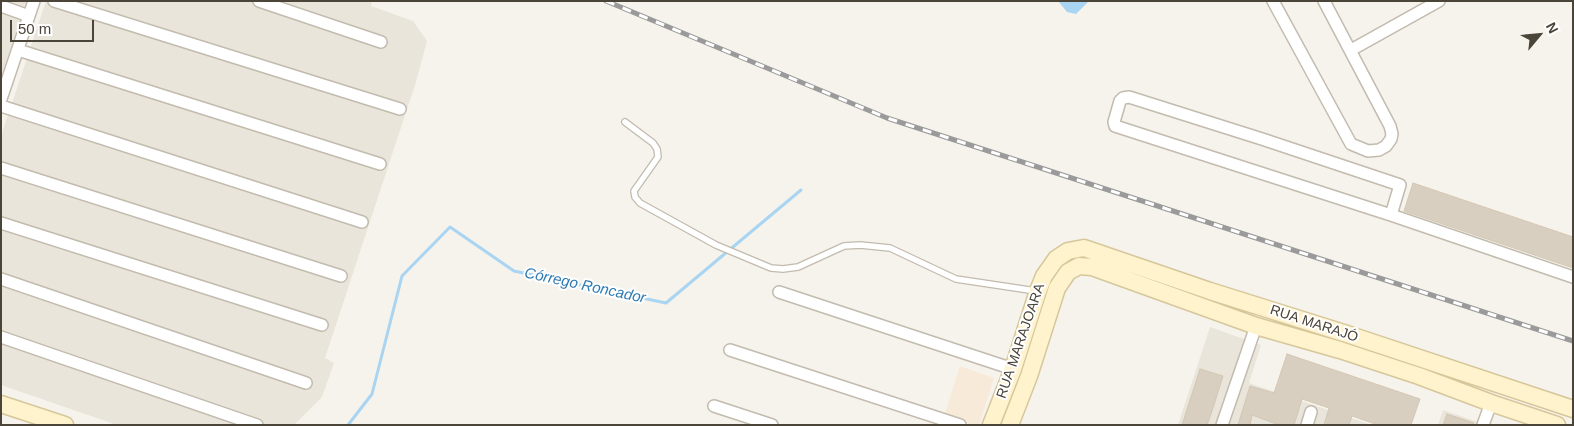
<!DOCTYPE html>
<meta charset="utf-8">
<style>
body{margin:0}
#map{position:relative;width:1574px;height:426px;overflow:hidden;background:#f6f3ec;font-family:Helvetica,sans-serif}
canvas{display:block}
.frame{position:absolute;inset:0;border:2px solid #4b4439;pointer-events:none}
.north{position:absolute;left:1514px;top:10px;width:50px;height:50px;-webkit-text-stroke:4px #fff;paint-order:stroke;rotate:62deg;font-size:14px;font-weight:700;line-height:20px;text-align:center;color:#4b4439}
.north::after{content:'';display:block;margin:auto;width:18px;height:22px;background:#4b4439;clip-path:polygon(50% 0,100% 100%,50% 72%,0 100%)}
.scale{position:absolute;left:10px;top:20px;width:84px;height:22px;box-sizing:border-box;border:2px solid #4b4439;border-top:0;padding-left:6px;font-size:15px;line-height:18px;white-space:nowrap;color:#4b4439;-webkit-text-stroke:4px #fff;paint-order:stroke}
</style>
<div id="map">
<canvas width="1574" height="426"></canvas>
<div class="frame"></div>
<div class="north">N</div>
<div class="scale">50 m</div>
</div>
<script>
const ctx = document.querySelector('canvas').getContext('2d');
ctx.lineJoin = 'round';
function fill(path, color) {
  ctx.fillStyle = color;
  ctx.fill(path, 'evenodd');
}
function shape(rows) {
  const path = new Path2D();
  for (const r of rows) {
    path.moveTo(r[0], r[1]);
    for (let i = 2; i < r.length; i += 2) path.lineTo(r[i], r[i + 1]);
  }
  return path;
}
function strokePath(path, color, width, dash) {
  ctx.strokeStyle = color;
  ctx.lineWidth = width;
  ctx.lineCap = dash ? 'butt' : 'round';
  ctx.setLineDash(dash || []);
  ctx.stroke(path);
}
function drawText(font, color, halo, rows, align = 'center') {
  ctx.font = font + ' Helvetica,sans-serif';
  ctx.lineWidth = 4;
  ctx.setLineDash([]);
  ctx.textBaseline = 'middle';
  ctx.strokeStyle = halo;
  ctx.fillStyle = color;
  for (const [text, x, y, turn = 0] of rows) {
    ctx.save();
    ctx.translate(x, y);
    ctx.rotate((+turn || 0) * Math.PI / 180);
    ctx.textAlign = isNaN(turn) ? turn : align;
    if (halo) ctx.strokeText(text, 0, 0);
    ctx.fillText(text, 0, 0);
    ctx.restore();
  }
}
const residential = shape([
 [1,1,27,1,1,76],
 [46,1,372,1,371,6,413,21,427,41,416,82,325,358,334,363,322,397,294,425,117,425,1,385,1,136],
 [1210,327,1261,345,1249,383,1372,425,1178,425],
 [1443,410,1487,425,1438,425]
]);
const commercial = shape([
 [960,366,994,378,979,425,972,425,945,413]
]);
const water = shape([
 [1058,1,1089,1,1076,14,1067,12]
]);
const stream = shape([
 [348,425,372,394,402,276,450,227,514,271,666,303,801,190]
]);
const building = shape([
 [1413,183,1573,237,1573,268,1404,211,1413,183],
 [1287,354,1420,399,1411,425,1378,425,1352,416,1349,425,1324,425,1329,408,1302,399,1294,425,1279,425,1252,415,1250,425,1238,425,1250,386,1274,393,1287,354],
 [1200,369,1223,376,1212,411,1207,425,1182,425,1200,369],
 [1447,414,1474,423,1473,425,1443,425,1447,414]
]);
const lane = shape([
 [625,122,653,143,657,149,658,157,634,191,635,197,640,203,716,245,771,268,783,269,798,267,844,246,860,245,890,248,956,279,1036,291]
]);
const street = shape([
 [54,1,400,109],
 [259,1,381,42],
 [1273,1,1351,144,1368,151,1379,150,1386,146,1391,139,1392,134,1390,126,1324,1],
 [1,6,29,16],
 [18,50,380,164],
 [1351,50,1439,1],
 [1,99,34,1],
 [1,106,362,222],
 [1,168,341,276],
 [1391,215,1400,185,1262,139,1129,97,1123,98,1120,101,1114,122,1115,126,1391,215,1573,277],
 [1,223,322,325],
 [1,279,306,383],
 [779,292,1013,369],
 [1,337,257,425],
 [730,350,960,425],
 [714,406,772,425],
 [1222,425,1256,326],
 [1307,425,1311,412],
 [1483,425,1491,403]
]);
const secondary = shape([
 [1,404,65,425],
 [991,425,1013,369,1038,291,1044,276,1056,259,1068,251,1084,248,1210,291,1347,334,1573,409],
 [1010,425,1029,376,1057,288,1068,272,1079,266,1092,267,1256,326,1340,350,1419,376,1491,403,1557,425]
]);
const rail = shape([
 [606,1,887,118,1573,341]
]);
const streetNames = [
 ["RUA MARAJÓ",1314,324,18],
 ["RUA MARAJOARA",1021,341,-71]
];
const waterNames = [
 ["Córrego Roncador",585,286,12]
];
fill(residential, '#eae5da');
fill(commercial, '#f7ead8');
fill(water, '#a9d4f2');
strokePath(stream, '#a9d4f2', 3);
fill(building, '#d8cfc1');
strokePath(building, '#d3c7b4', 1);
strokePath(lane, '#c2bbae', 8);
strokePath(street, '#c2bbae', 14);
strokePath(secondary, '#d6c79b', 19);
strokePath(lane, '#fff', 5.5);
strokePath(street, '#fff', 11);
strokePath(secondary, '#fff3cd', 16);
strokePath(rail, '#9a9a9a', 5);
strokePath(rail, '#fff', 3, [9]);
drawText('14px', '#4b4439', '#fff', streetNames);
drawText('italic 15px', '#2e7ab2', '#fff', waterNames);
</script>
